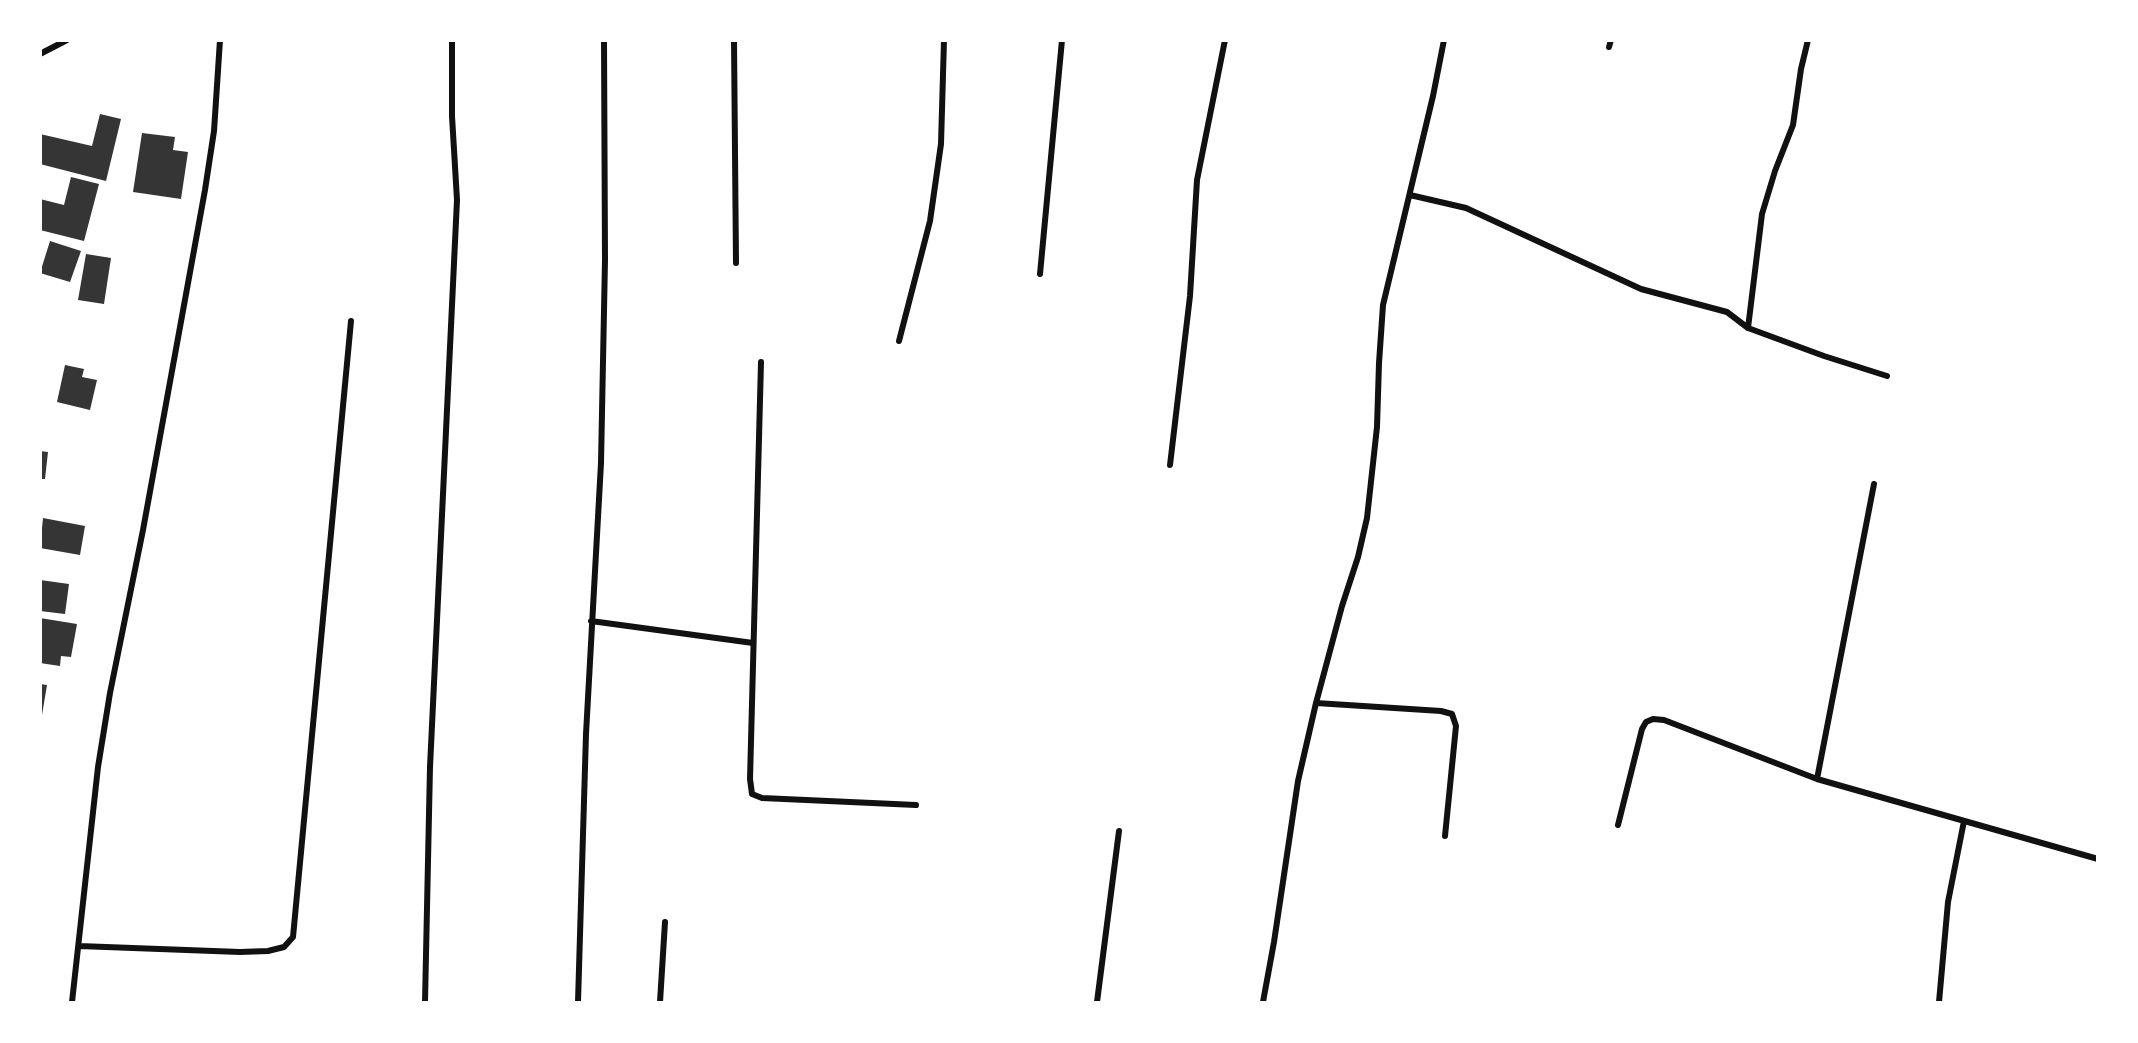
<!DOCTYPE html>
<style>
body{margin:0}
#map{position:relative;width:2138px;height:1043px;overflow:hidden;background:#fff;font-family:"Asap Condensed",sans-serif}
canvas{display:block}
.frame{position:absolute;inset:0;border:42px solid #fff;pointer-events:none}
</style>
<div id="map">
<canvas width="2138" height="1043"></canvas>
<div class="frame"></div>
</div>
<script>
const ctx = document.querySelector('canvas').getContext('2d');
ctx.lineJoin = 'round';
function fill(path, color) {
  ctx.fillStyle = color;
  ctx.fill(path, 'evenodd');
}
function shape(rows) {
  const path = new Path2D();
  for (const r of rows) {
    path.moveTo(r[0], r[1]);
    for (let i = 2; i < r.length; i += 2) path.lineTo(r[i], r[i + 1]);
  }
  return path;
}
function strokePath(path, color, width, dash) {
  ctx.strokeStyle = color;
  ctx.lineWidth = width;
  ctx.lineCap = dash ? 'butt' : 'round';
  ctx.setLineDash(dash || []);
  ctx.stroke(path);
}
const building = shape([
 [100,114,121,119,106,181,40,164,40,134,92,146],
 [142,133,175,137,173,150,188,152,181,199,133,192],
 [71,177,99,184,84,241,40,230,40,199,64,205],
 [50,241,81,251,70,282,40,273],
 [86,254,111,258,104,304,78,300],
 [65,365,84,369,82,377,97,380,90,410,57,402],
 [40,451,48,452,45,479,40,479],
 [43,518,85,526,80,555,40,548],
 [40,580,69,584,65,614,40,611],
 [40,618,77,624,71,657,61,656,60,666,40,663],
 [40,684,47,685,42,715,40,715]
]);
const minor = shape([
 [734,40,736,263],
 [1609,47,1611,40],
 [40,54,67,40],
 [1410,195,1466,208,1641,289,1727,312,1748,328,1824,356,1887,376],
 [1040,274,1062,40],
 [1748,328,1762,214,1775,171,1793,125,1801,69,1808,40],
 [899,341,930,221,941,144,944,40],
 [761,362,750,779,752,794,762,798,916,805],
 [1170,465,1190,296,1197,180,1225,40],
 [591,621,753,643],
 [1316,703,1441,711,1452,714,1456,726,1445,836],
 [1817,779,1874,484],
 [1618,825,1642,729,1646,722,1653,719,1664,720,1817,779,2098,859],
 [79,946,240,952,268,951,284,947,293,937,351,321],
 [72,1002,98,767,110,693,143,530,205,190,214,131,220,40],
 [425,1002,430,767,457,200,452,116,452,40],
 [578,1002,586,734,601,463,605,260,604,40],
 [660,1002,665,922],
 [1097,1002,1119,831],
 [1263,1002,1274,942,1298,781,1316,703,1342,606,1358,557,1367,518,1377,427,1379,363,1383,305,1433,96,1444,40],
 [1939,1002,1948,902,1964,821]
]);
fill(building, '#353535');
strokePath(minor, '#111', 6);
</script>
